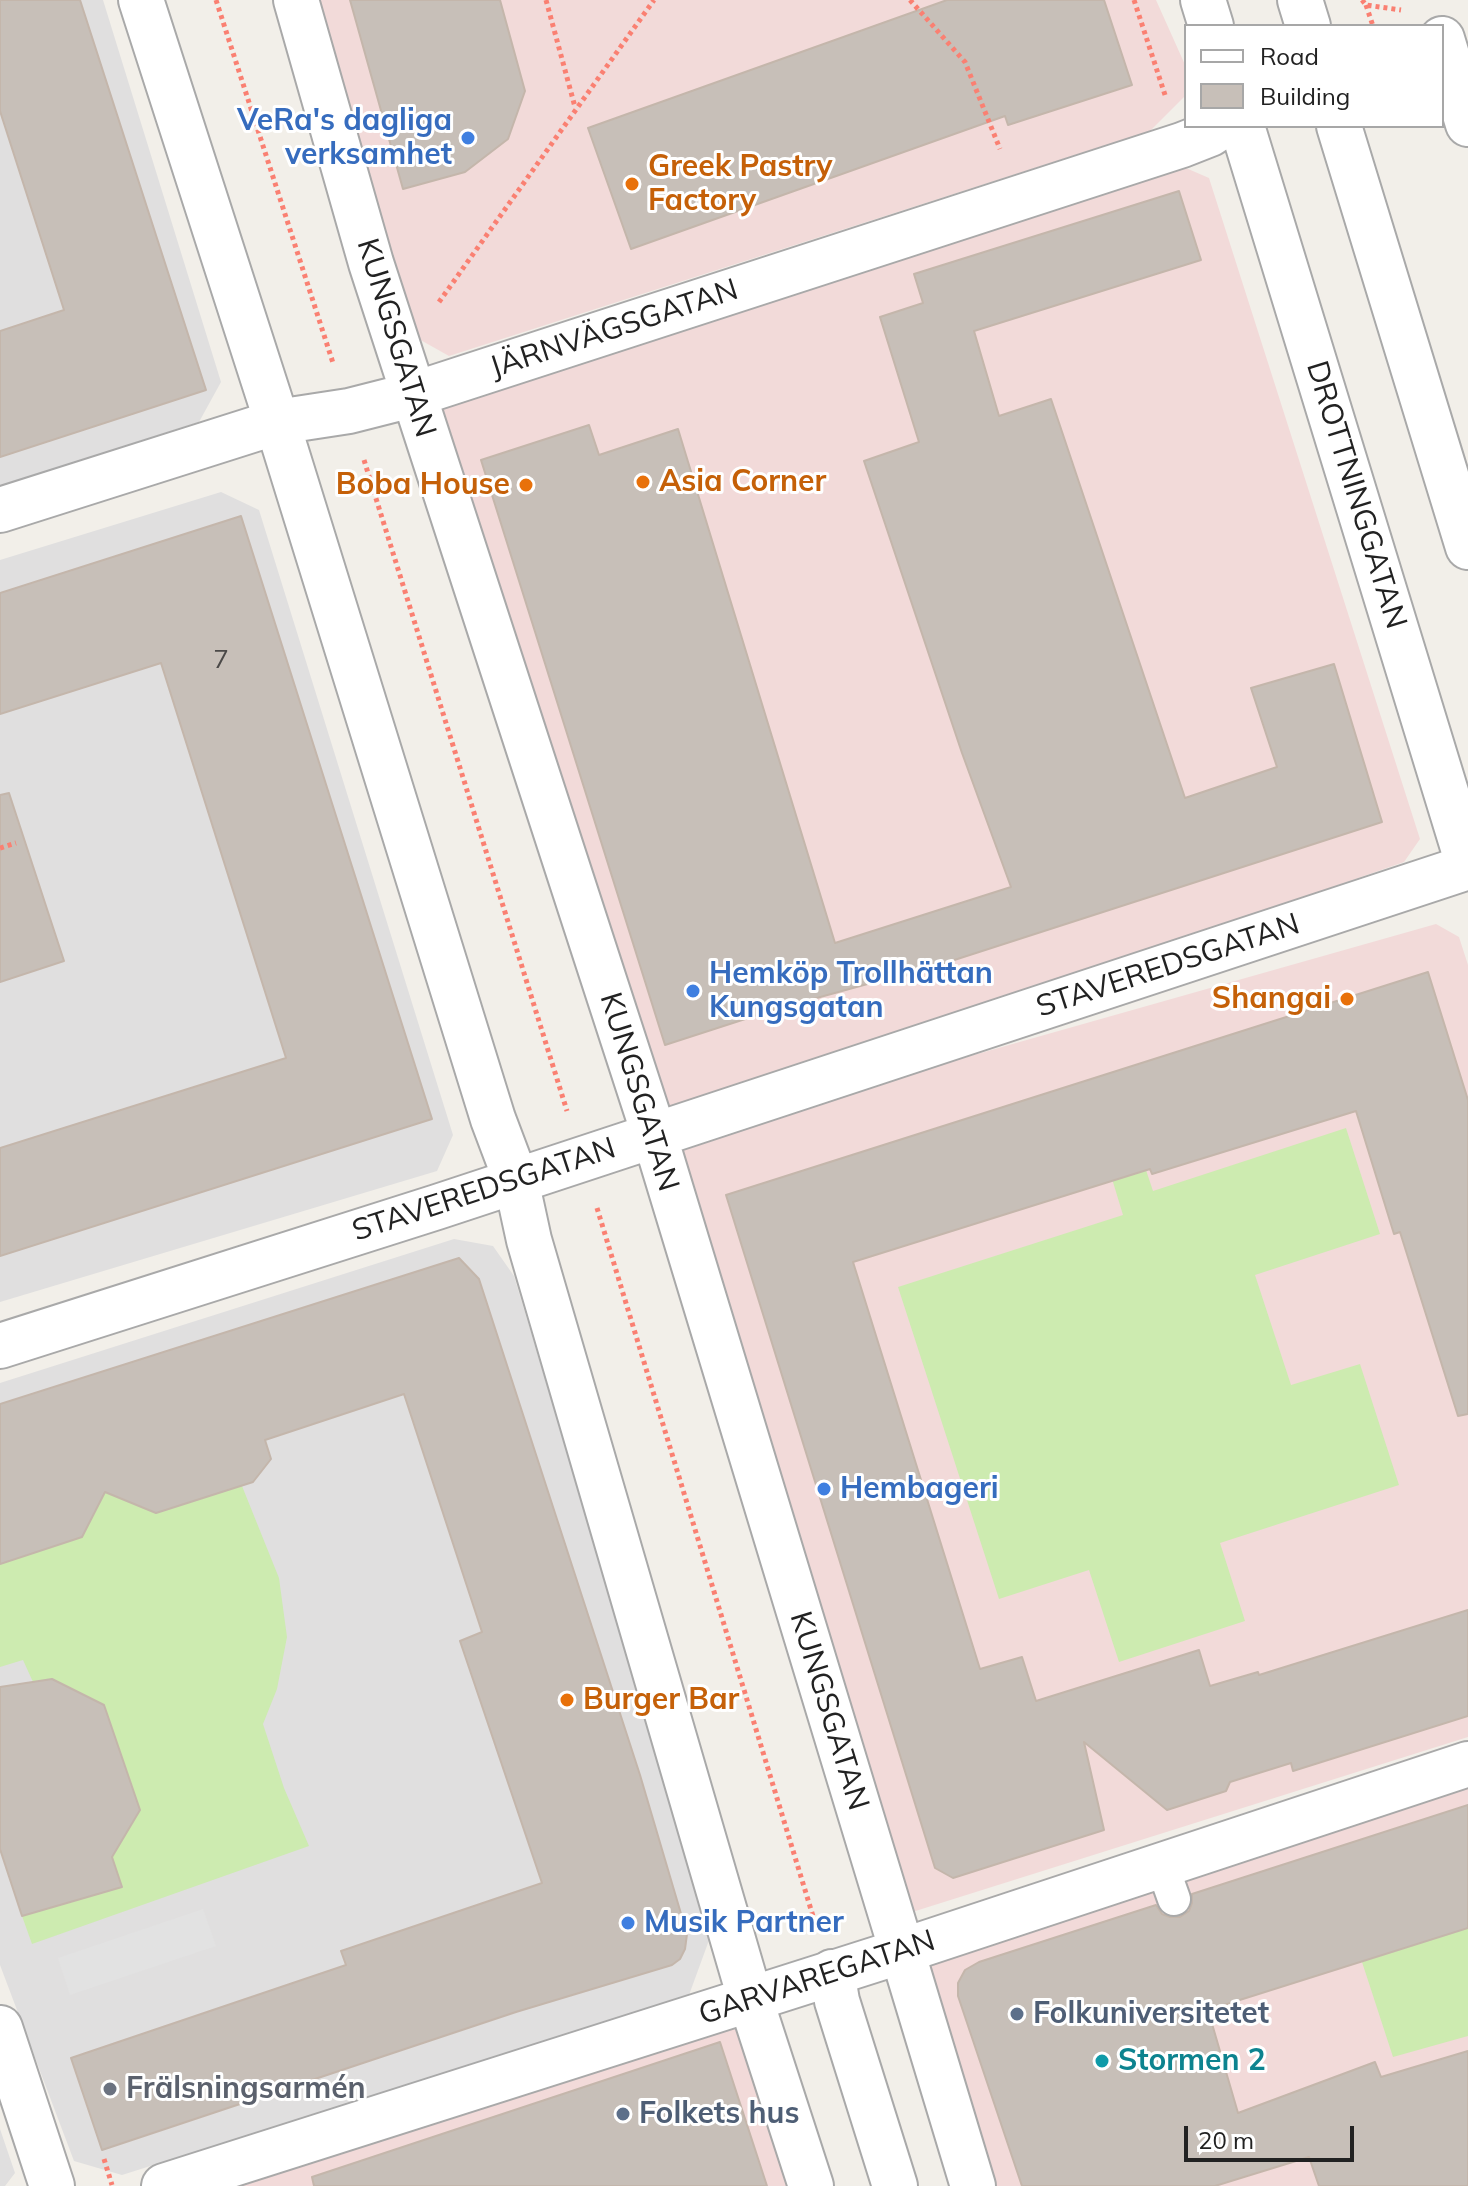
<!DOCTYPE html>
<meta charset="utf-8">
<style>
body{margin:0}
#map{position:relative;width:1468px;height:2186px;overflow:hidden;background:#f2efe9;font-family:Mulish,sans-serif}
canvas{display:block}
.legend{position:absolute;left:1184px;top:24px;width:260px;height:104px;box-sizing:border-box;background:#fff;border:2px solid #a7a7a7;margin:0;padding:10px 14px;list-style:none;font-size:24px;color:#222}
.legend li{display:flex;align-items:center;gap:16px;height:40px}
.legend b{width:40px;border:2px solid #a7a7a7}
.scale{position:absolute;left:1184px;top:2126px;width:170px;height:36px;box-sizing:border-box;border:4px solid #222;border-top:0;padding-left:10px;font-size:24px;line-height:28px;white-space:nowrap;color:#222;-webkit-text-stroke:6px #fff;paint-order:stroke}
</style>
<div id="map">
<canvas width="1468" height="2186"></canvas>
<ul class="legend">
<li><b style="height:10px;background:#fff"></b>Road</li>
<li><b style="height:22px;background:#c7bfb8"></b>Building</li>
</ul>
<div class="scale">20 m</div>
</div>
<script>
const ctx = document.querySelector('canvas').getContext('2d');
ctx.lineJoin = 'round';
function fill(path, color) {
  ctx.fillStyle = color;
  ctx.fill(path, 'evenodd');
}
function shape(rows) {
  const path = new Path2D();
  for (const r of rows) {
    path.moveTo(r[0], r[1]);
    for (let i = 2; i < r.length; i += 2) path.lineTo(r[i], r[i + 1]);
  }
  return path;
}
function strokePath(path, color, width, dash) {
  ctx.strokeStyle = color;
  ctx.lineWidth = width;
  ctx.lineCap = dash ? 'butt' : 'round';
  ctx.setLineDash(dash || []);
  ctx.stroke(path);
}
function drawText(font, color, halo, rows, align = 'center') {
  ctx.font = font + ' Mulish,sans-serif';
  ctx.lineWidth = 6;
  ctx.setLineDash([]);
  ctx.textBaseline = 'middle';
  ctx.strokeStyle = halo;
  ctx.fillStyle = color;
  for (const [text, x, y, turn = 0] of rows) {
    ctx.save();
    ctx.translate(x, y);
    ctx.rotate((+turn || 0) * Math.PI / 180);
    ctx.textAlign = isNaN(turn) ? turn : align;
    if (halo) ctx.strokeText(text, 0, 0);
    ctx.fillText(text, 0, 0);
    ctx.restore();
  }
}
const residential = shape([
 [0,0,103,0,221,382,199,422,0,486],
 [221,492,259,510,453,1135,437,1171,0,1302,0,560],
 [454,1239,493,1246,514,1276,712,1932,689,1995,122,2175,74,2161,0,1965,0,1383],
 [0,2129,15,2173,5,2186,0,2186]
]);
const commercial = shape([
 [311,0,1156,0,1186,67,1186,95,1150,131,449,356,417,338],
 [1172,162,1209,178,1420,839,1404,862,679,1116,658,1115,432,411],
 [1436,924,1459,937,1468,965,1468,1737,906,1914,672,1160,688,1136],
 [1468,1781,1468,2186,996,2186,929,1962],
 [735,2020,789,2186,227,2186]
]);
const grass = shape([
 [1346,1128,1380,1234,1255,1275,1291,1385,1360,1364,1399,1485,1220,1543,1245,1621,1119,1662,1089,1570,999,1599,898,1287,1123,1215,1106,1159,1139,1149,1153,1191],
 [242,1486,279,1578,287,1637,277,1689,263,1724,284,1788,309,1846,32,1944,22,1916,106,1840,124,1837,140,1810,104,1705,75,1691,61,1695,54,1679,33,1682,23,1660,0,1667,0,1564,82,1537,94,1514,85,1489],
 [1468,1928,1468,2036,1393,2057,1362,1962]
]);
const parking = shape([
 [203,1909,216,1946,70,1995,58,1958]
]);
const building = shape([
 [0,0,80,0,206,390,0,457,0,331,64,310,0,111,0,0],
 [350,0,500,0,525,91,508,139,465,172,403,189,350,0],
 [947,0,1104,0,1132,85,1008,125,1005,116,631,249,588,128,947,0],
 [1179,191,1201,260,974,331,999,416,1051,399,1185,798,1277,767,1251,688,1334,664,1382,822,883,983,882,980,773,1010,665,1045,481,460,589,425,599,455,678,429,835,943,1011,887,962,753,864,461,919,442,880,317,923,303,914,274,1179,191],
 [241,516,432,1119,0,1256,0,1148,286,1058,161,663,0,714,0,593,241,516],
 [9,793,64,961,0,982,0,795,9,793],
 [1428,972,1468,1100,1468,1414,1458,1416,1400,1232,1394,1234,1356,1111,1152,1174,1150,1169,853,1262,980,1669,1022,1657,1036,1701,1199,1650,1210,1686,1258,1672,1259,1675,1468,1610,1468,1716,1293,1771,1291,1763,1230,1782,1226,1791,1167,1810,1084,1742,1104,1830,953,1878,935,1868,726,1195,1428,972],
 [459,1258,479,1279,640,1775,687,1934,685,1949,680,1959,672,1965,516,2012,102,2150,71,2058,346,1965,341,1951,542,1883,460,1641,482,1632,404,1394,265,1440,271,1459,253,1482,156,1513,105,1492,82,1537,0,1564,0,1404,459,1258],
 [52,1679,104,1705,140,1810,112,1857,122,1887,22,1916,0,1849,0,1687,52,1679],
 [1468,1805,1468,1928,1208,2010,1238,2113,1375,2062,1381,2077,1468,2051,1468,2186,1319,2186,1309,2157,1215,2186,1022,2186,958,1996,958,1983,965,1970,979,1962,1156,1905,1162,1914,1170,1917,1180,1917,1189,1911,1192,1903,1192,1894,1468,1805],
 [720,2042,767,2186,314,2186,312,2177,720,2042]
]);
const path = shape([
 [216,0,333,363],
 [546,0,575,107],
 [910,0,965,62,1000,149],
 [1134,0,1166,98],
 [1362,0,1366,5,1401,10],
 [1366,5,1373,26],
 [439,302,654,0],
 [364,460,567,1111],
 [0,848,16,843],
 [597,1208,816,1926],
 [104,2159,112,2185]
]);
const service = shape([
 [1162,1865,1174,1899]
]);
const pedestrian = shape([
 [902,1951,973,2186],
 [832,1972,837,2001,895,2186],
 [750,1998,811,2186]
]);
const minor = shape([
 [141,0,277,422,493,1119,516,1180,529,1240,750,1998],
 [296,0,371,263,654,1134,902,1951],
 [1442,39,1468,124],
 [0,510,277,422,349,411,412,395,1182,145,1210,134,1222,126],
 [0,1346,437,1207,1468,867],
 [0,2028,52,2186],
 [164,2186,902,1951,1468,1764]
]);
const tertiary = shape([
 [1203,0,1211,26],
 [1300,0,1308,26],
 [1242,126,1468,864],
 [1339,126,1468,547]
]);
const markers = [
 [468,138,8,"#3f7fe0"],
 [632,184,8,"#e8710a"],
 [643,482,8,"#e8710a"],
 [526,485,8,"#e8710a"],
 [693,991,8,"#3f7fe0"],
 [1347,999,8,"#e8710a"],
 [824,1489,8,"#3f7fe0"],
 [567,1700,8,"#e8710a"],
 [628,1923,8,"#3f7fe0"],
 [1017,2014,8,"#5c6f8a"],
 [1102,2061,8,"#0f9aa8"],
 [110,2089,8,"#6b7280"],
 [623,2114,8,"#5c6f8a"]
];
const numberNames = [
 ["7",221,660]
];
const shopNames = [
 ["VeRa's dagliga",452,121,"right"],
 ["verksamhet",452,155,"right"],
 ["Hemköp Trollhättan",709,974],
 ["Kungsgatan",709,1008],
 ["Hembageri",840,1489],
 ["Musik Partner",644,1923]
];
const foodNames = [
 ["Greek Pastry",648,167],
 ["Factory",648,201],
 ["Asia Corner",659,482],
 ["Boba House",510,485,"right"],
 ["Shangai",1331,999,"right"],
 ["Burger Bar",583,1700]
];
const streetNames = [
 ["JÄRNVÄGSGATAN",614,329,-18],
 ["KUNGSGATAN",396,338,73],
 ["DROTTNINGGATAN",1356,495,73],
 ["STAVEREDSGATAN",1168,966,-18],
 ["KUNGSGATAN",639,1092,73],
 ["STAVEREDSGATAN",484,1190,-18],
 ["KUNGSGATAN",829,1711,73],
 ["GARVAREGATAN",817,1978,-18]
];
const serviceNames = [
 ["Folkuniversitetet",1033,2014],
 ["Folkets hus",639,2114]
];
const cultureNames = [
 ["Stormen 2",1118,2061]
];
const worshipNames = [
 ["Frälsningsarmén",126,2089]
];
fill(residential, '#e0dfdf');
fill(commercial, '#f2dad9');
fill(grass, '#cdebb0');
fill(parking, '#e2e2e2');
fill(building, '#c7bfb8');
strokePath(building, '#c4b6ab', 2);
strokePath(service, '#a9a9a9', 36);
strokePath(pedestrian, '#a9a9a9', 48);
strokePath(minor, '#a9a9a9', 48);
strokePath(tertiary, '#a9a9a9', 48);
strokePath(path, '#fa8072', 5, [4, 4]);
strokePath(service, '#fff', 32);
strokePath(pedestrian, '#fff', 44);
strokePath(minor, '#fff', 44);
strokePath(tertiary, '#fff', 44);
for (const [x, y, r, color] of markers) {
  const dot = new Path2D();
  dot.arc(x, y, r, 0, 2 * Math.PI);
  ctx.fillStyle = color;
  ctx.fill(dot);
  strokePath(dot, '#fff', 3);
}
drawText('26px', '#4b4948', null, numberNames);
drawText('bold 30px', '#366cbe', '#fff', shopNames, 'left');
drawText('bold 30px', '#c56008', '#fff', foodNames, 'left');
drawText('30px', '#222', '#fff', streetNames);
drawText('bold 30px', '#4e5e75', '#fff', serviceNames, 'left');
drawText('bold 30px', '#0d838f', '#fff', cultureNames, 'left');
drawText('bold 30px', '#5b616d', '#fff', worshipNames, 'left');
</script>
